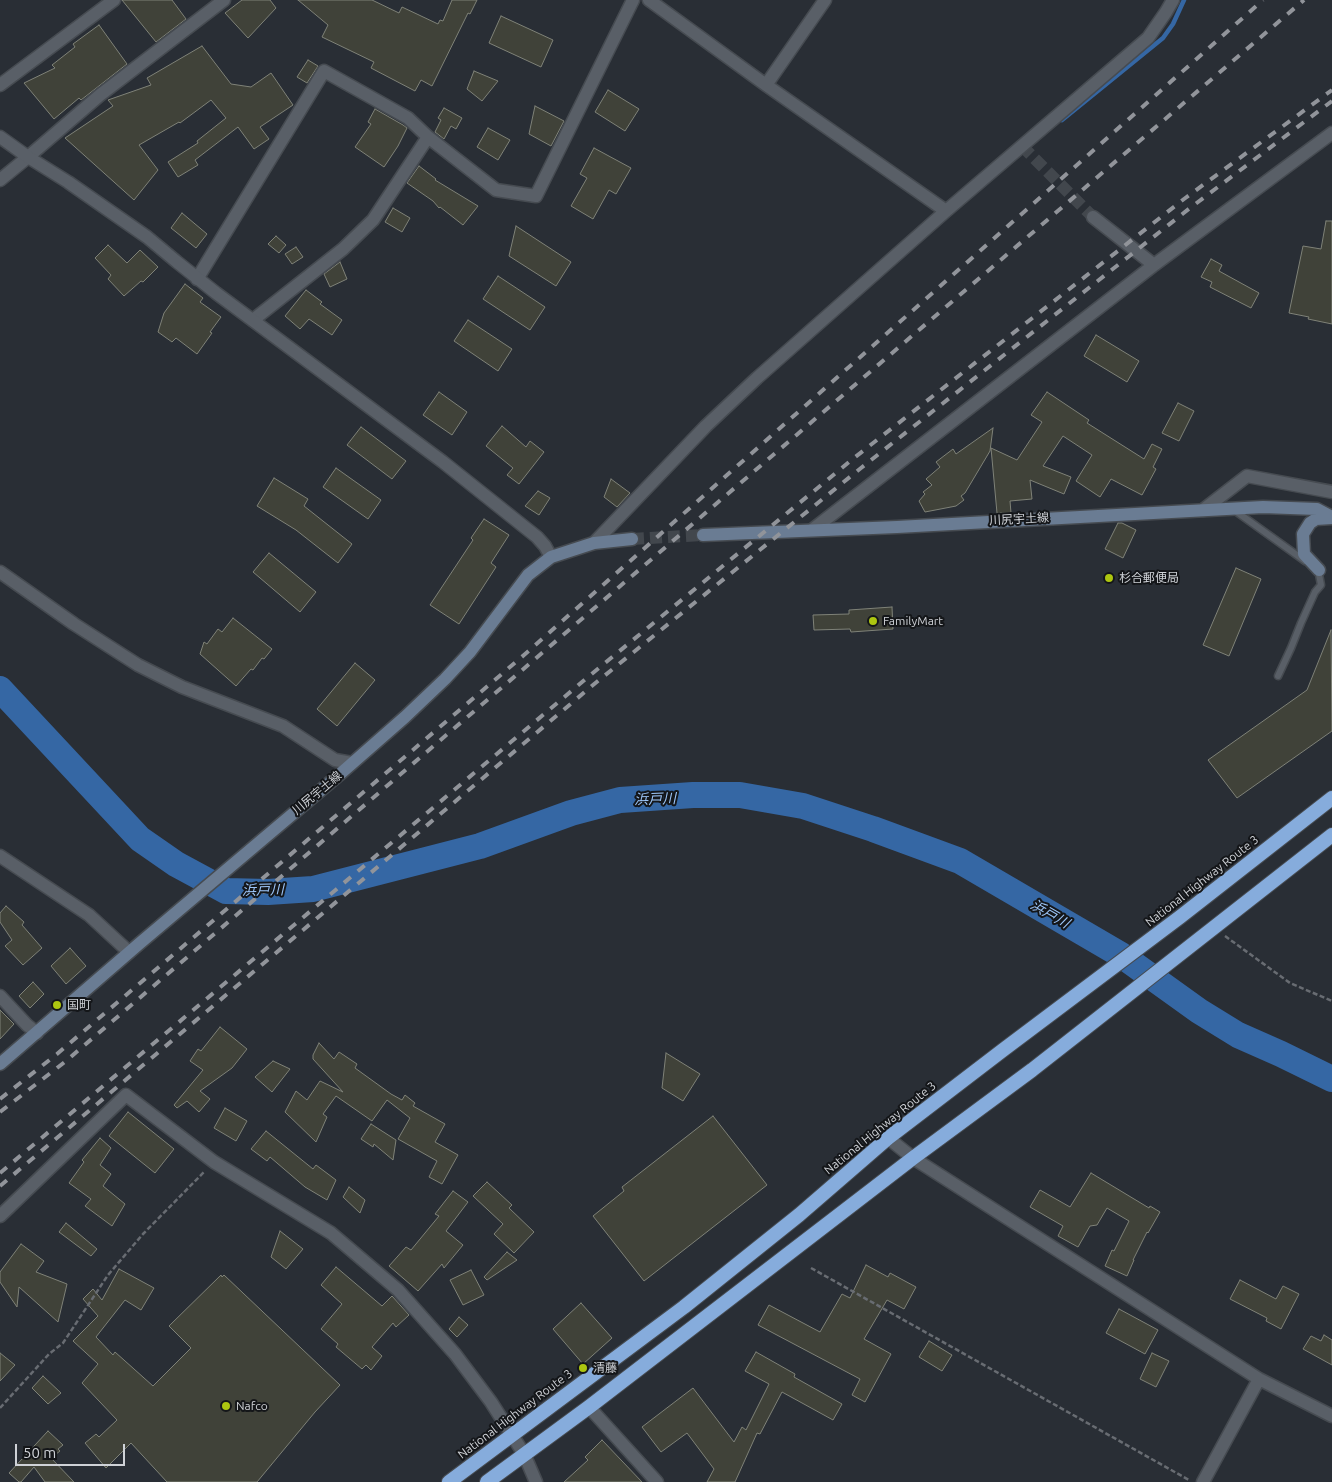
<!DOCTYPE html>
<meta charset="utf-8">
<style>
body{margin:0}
#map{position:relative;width:1332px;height:1482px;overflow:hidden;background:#292e35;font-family:Ubuntu,sans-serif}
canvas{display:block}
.scale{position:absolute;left:15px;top:1444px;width:110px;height:22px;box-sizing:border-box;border:2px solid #cfd2d7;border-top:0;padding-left:6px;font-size:15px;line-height:18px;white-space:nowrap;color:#cfd2d7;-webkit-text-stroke:4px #141619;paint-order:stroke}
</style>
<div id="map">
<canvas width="1332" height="1482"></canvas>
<div class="scale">50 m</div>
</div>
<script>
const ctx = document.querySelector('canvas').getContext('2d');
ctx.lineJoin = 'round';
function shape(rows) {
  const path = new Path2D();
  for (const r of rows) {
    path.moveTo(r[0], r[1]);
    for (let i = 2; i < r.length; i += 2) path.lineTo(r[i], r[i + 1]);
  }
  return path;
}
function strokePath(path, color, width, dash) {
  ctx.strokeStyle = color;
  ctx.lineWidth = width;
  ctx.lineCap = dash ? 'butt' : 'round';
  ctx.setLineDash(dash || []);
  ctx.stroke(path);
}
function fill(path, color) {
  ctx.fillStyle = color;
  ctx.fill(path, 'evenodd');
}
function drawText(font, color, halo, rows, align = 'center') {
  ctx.font = font + ' Ubuntu,"Noto Sans JP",sans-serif';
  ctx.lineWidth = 4;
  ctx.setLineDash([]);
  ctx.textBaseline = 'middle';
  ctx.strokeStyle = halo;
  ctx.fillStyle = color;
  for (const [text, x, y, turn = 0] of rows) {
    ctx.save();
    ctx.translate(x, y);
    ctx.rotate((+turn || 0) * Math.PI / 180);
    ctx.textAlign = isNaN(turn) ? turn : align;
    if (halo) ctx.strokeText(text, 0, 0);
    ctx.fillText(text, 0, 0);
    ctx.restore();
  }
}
const stream = shape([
 [1062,120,1163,38,1173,24,1184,0]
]);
const river = shape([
 [0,689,140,839,176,864,226,891,268,892,313,889,480,846,571,813,620,800,693,795,740,795,803,806,873,829,960,861,1121,955,1199,1011,1238,1035,1281,1054,1332,1079]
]);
const building = shape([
 [122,0,172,0,186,19,156,42,122,0],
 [242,0,270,0,276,8,248,38,225,13,242,0],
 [298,0,372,0,399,13,402,7,438,24,440,20,443,21,452,0,477,0,470,14,468,13,432,86,421,80,415,91,371,68,374,62,322,37,328,25,298,0],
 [501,16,553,40,541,67,489,43,501,16],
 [99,25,127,64,81,100,79,98,54,119,24,83,55,68,52,65,75,47,73,44,99,25],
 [202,46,231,84,251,87,271,73,293,105,260,127,269,139,254,149,238,127,195,160,198,165,178,177,168,162,198,143,197,141,226,118,211,100,180,123,179,122,139,145,158,170,134,200,65,138,113,106,108,100,151,85,147,78,202,46],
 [308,60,318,66,307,83,297,77,308,60],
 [474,71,498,81,482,101,467,89,474,71],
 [608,90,639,109,625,131,595,112,608,90],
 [535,106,564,121,551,146,529,134,535,106],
 [444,108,462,118,456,129,451,126,444,139,435,132,441,120,438,118,444,108],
 [375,109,403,125,407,128,398,146,384,167,355,147,371,124,368,122,375,109],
 [488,128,510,140,498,160,477,147,488,128],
 [594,148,631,168,616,194,609,190,593,219,571,206,587,178,580,174,594,148],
 [419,166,436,179,435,180,478,206,463,225,440,207,439,208,433,201,407,183,419,166],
 [393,208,410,218,402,232,385,222,393,208],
 [182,213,207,234,196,248,171,228,182,213],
 [1326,221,1332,221,1332,324,1308,319,1309,317,1289,313,1303,246,1321,249,1326,221],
 [516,226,571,262,556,286,509,256,516,226],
 [276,236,286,245,279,253,268,244,276,236],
 [108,245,127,263,140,250,158,267,143,282,141,281,124,296,108,279,111,275,95,258,108,245],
 [296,247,303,257,292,264,285,254,296,247],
 [1211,259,1222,265,1219,271,1259,293,1251,308,1210,287,1212,282,1201,277,1211,259],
 [340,262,347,279,330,287,324,274,340,262],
 [498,276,545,307,530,330,483,299,498,276],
 [185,284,203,298,200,302,221,317,210,332,212,333,197,354,176,338,172,342,158,332,164,313,185,284],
 [306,290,322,302,320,304,342,320,332,335,309,319,300,329,285,316,306,290],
 [468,320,512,349,498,371,454,341,468,320],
 [1096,335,1139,361,1127,382,1084,356,1096,335],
 [439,392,467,412,452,435,423,415,439,392],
 [1047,392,1089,420,1087,423,1144,459,1152,444,1162,449,1153,467,1156,469,1142,495,1111,479,1100,497,1076,481,1092,455,1063,436,1043,466,1071,477,1064,494,1030,480,1032,499,1010,501,1011,513,997,513,991,448,1017,460,1042,422,1031,415,1047,392],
 [1178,403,1194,411,1179,441,1162,433,1178,403],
 [502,426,526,447,530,441,544,452,519,484,507,475,513,468,486,446,502,426],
 [361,427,406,461,392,479,347,445,361,427],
 [993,428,990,451,965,493,961,496,964,500,956,506,925,512,919,501,925,494,923,492,932,485,926,479,940,467,936,462,953,449,956,454,993,428],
 [336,468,381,500,368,519,323,487,336,468],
 [274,478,308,499,304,506,352,544,338,563,296,530,257,506,274,478],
 [611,479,630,493,617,507,604,497,611,479],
 [538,491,550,498,539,515,525,506,538,491],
 [484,519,509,535,491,563,496,567,459,624,430,605,473,540,471,538,484,519],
 [1118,523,1122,523,1136,530,1123,558,1105,549,1118,523],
 [269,553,316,592,300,612,253,572,269,553],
 [1236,568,1261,579,1229,656,1203,645,1236,568],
 [892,607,893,629,851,632,850,629,814,630,813,615,849,614,849,610,892,607],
 [233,618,272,649,264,659,262,658,253,670,251,669,236,686,200,654,204,642,207,644,218,629,222,632,233,618],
 [1331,630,1332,731,1237,798,1208,760,1307,690,1331,630],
 [355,663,375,680,337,726,317,709,355,663],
 [6,906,24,922,22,925,42,948,23,965,5,946,12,940,0,922,0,913,6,906],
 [70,948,86,966,66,984,51,966,70,948],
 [33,982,44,994,30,1008,19,996,33,982],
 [0,1010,14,1024,0,1039,0,1010],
 [220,1027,247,1049,232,1068,200,1091,210,1099,199,1112,187,1101,177,1108,174,1105,203,1070,190,1061,198,1049,201,1051,220,1027],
 [319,1043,334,1059,339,1052,357,1064,355,1068,391,1094,402,1100,405,1095,415,1103,413,1106,445,1124,435,1142,458,1155,442,1184,429,1177,437,1161,398,1139,410,1118,387,1100,372,1121,336,1096,323,1114,327,1117,316,1142,285,1112,296,1091,307,1100,320,1081,343,1092,313,1059,313,1055,319,1043],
 [666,1053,700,1074,683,1101,662,1088,666,1053],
 [273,1061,290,1069,272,1092,255,1077,273,1061],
 [225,1108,247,1121,236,1141,214,1128,225,1108],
 [128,1112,174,1149,155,1173,109,1136,128,1112],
 [713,1116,767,1185,644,1281,593,1216,624,1191,622,1187,713,1116],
 [371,1124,396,1140,393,1160,374,1144,373,1147,361,1139,371,1124],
 [266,1131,313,1169,316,1165,336,1180,327,1200,305,1187,270,1157,267,1161,251,1149,266,1131],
 [100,1138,111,1148,100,1165,111,1174,103,1186,125,1204,112,1226,85,1206,91,1199,69,1183,84,1162,82,1160,100,1138],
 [1091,1173,1149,1208,1150,1206,1160,1212,1148,1233,1147,1232,1133,1260,1134,1260,1127,1276,1105,1266,1112,1250,1114,1251,1129,1221,1107,1208,1097,1225,1090,1226,1078,1247,1058,1236,1063,1226,1030,1207,1040,1190,1070,1207,1091,1173],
 [487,1182,512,1205,509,1208,534,1232,514,1253,494,1234,503,1224,473,1196,487,1182],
 [349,1187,365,1200,360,1213,343,1197,349,1187],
 [453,1191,468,1202,446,1231,463,1245,444,1268,442,1264,418,1291,389,1266,406,1247,411,1250,439,1216,435,1214,453,1191],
 [66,1223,97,1249,91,1256,59,1232,66,1223],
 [280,1231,303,1249,286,1269,271,1257,280,1231],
 [21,1244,44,1261,36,1272,67,1284,58,1322,19,1287,17,1307,0,1282,0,1272,21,1244],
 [507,1252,517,1260,487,1280,484,1277,507,1252],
 [866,1265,888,1277,890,1273,916,1287,904,1309,887,1300,864,1339,891,1354,865,1402,852,1395,860,1379,758,1325,769,1305,820,1332,842,1294,850,1298,866,1265],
 [336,1267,382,1306,392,1296,409,1315,396,1327,393,1323,372,1347,382,1356,371,1370,366,1365,362,1369,336,1347,338,1344,321,1329,342,1304,321,1285,336,1267],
 [119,1269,154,1288,141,1310,125,1300,96,1337,113,1355,115,1352,153,1386,191,1348,169,1326,221,1275,222,1277,224,1275,340,1385,315,1412,257,1482,167,1482,131,1443,106,1468,85,1443,96,1434,99,1437,117,1420,82,1383,98,1364,73,1341,98,1316,83,1299,93,1289,102,1300,119,1269],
 [471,1270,484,1295,463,1305,450,1280,471,1270],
 [1240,1280,1276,1299,1283,1286,1299,1294,1281,1329,1266,1321,1267,1318,1230,1299,1240,1280],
 [581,1303,612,1338,583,1364,553,1329,581,1303],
 [1119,1309,1158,1330,1145,1354,1106,1333,1119,1309],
 [459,1317,468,1325,457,1337,449,1329,459,1317],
 [1324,1335,1332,1340,1332,1365,1303,1349,1311,1336,1321,1341,1324,1335],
 [929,1341,952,1355,942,1371,919,1357,929,1341],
 [756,1352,795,1374,794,1377,842,1404,833,1420,782,1392,760,1434,757,1433,735,1482,707,1482,714,1469,687,1433,661,1452,642,1427,693,1388,734,1442,742,1427,746,1430,769,1384,745,1371,756,1352],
 [0,1353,15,1365,0,1381,0,1353],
 [1152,1353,1169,1361,1156,1387,1140,1379,1152,1353],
 [43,1376,61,1393,48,1404,32,1388,43,1376],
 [48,1431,63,1445,58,1449,60,1451,51,1458,74,1482,45,1482,34,1467,21,1482,19,1482,9,1473,48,1431],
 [602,1440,642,1482,564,1482,588,1460,585,1457,602,1440]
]);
const minorTunnel = shape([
 [1022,146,1093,217]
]);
const secondaryTunnel = shape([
 [632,539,703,535]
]);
const path = shape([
 [1225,936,1290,983,1332,1001],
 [811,1268,1189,1480],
 [0,1408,49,1354,63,1343,108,1275,143,1234,204,1172]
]);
const service = shape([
 [1234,510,1305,561],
 [1278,676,1291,648,1301,623,1315,592,1321,585,1318,569]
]);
const minor = shape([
 [649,0,766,85,946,211],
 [0,85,114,0],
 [766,85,825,0],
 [0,180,28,157,100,95,224,0],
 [1093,217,1154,265],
 [197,279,324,71,408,118,428,137],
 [253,320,343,249,373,220,428,137,496,190,536,196,633,0],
 [1203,510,1247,476,1332,492],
 [812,530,1154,265,1332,133],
 [594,543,706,426,757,378,946,211,1148,38,1166,12,1173,0],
 [0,572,74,624,138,665,182,687,283,726,335,760,352,763],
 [0,856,89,915,129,952],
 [0,996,27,1025,37,1033],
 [888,1138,913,1158,1259,1379,1332,1416],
 [0,1216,126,1095,214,1162,331,1233,398,1290,455,1354,491,1402,524,1454,536,1482],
 [589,1407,657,1482],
 [1203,1482,1259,1379]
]);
const tertiary = shape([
 [0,137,28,157,68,182,147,237,177,262,216,293,443,462,537,537,545,546,551,557]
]);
const secondary = shape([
 [703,535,897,527,1263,507,1317,509,1332,517],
 [1319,570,1304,554,1303,534,1310,523,1316,519,1332,518],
 [0,1064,140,943,340,774,405,717,445,679,470,652,528,575,551,557,594,543,632,539]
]);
const trunk = shape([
 [449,1482,684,1307,799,1215,888,1138,1003,1050,1180,917,1332,798],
 [487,1482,589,1407,913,1158,1032,1070,1332,835]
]);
const rail = shape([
 [0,1099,57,1054,524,655,1263,0],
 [0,1112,66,1061,1304,0],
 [0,1173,588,677,854,458,1184,199,1332,90],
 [0,1186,593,685,861,468,1190,208,1332,101]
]);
const markers = [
 [1109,578,5,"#adc610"],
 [873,621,5,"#adc610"],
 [57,1005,5,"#adc610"],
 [583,1368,5,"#adc610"],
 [226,1406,5,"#adc610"]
];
const streetNames = [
 ["川尻宇土線",1019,519,-3],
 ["川尻宇土線",317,793,-40],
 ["National Highway Route 3",1202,881,-38],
 ["National Highway Route 3",880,1128,-39],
 ["National Highway Route 3",515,1414,-37]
];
const poiNames = [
 ["杉合郵便局",1119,578],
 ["FamilyMart",883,621],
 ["国町",67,1005],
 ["清藤",593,1368],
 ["Nafco",236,1406]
];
const waterNames = [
 ["浜戸川",655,799,-2],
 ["浜戸川",263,890,-1],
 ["浜戸川",1050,914,30]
];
strokePath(stream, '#3567a4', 4.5);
strokePath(river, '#3567a4', 26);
fill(building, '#404239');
strokePath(building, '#7f8278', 1);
strokePath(minorTunnel, '#42474d', 12, [12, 6]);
strokePath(secondaryTunnel, '#42474d', 12, [12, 6]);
strokePath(service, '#464b51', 9);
strokePath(minor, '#464b51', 15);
strokePath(tertiary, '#464b51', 15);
strokePath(secondary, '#464b51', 15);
strokePath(trunk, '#464b51', 16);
strokePath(path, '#686c72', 2.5, [5, 2.5]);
strokePath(service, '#595f67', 6);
strokePath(minor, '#595f67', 12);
strokePath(tertiary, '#595f67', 12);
strokePath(secondary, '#6a7c93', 12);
strokePath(trunk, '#86acdc', 14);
strokePath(rail, '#91949a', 4, [9, 9]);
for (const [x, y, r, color] of markers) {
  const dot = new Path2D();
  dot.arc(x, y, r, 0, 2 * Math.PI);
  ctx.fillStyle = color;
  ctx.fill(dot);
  strokePath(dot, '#141619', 2);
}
drawText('12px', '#cfd2d7', '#141619', streetNames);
drawText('12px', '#cfd2d7', '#141619', poiNames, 'left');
drawText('italic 14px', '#9dc6f9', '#141619', waterNames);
</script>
